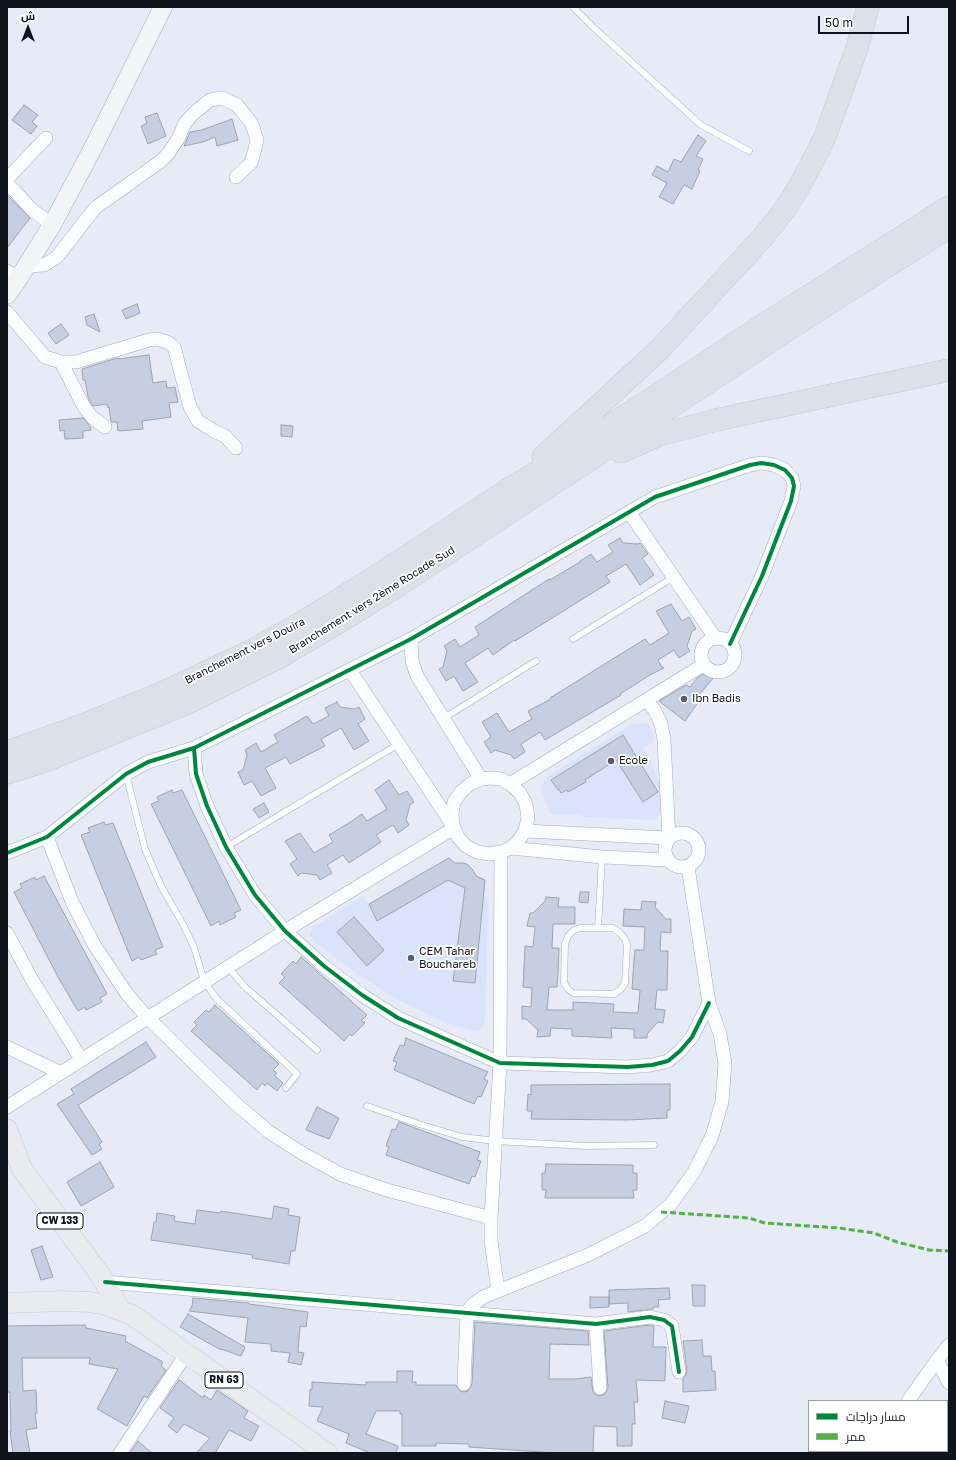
<!DOCTYPE html>
<meta charset="utf-8">
<style>
body{margin:0}
#map{position:relative;width:956px;height:1460px;overflow:hidden;background:#e6ebf7;font-family:"Golos Text",Cairo,sans-serif}
canvas{display:block}
.frame{position:absolute;inset:0;border:8px solid #0f131c;pointer-events:none}
.legend{position:absolute;left:808px;top:1400px;width:140px;height:52px;box-sizing:border-box;background:#fff;border:1px solid #9fa1a4;margin:0;padding:5px 7px;list-style:none;font-size:12px;color:#0f131c}
.legend li{display:flex;align-items:center;gap:8px;height:20px}
.legend b{width:20px;border:1px solid #9fa1a4}
.north{position:absolute;left:8px;top:8px;width:40px;height:40px;-webkit-text-stroke:3px #fff;paint-order:stroke;rotate:0deg;font-size:11px;font-weight:700;line-height:16px;text-align:center;color:#0f131c}
.north::after{content:'';display:block;margin:auto;width:14px;height:18px;background:#0f131c;clip-path:polygon(50% 0,100% 100%,50% 72%,0 100%)}
.scale{position:absolute;left:818px;top:16px;width:91px;height:18px;box-sizing:border-box;border:2px solid #0f131c;border-top:0;padding-left:5px;font-size:12px;line-height:14px;white-space:nowrap;color:#0f131c;-webkit-text-stroke:3px #fff;paint-order:stroke}
</style>
<div id="map">
<canvas width="956" height="1460"></canvas>
<div class="frame"></div>
<ul class="legend">
<li><b style="height:5px;background:#00873e"></b>مسار دراجات</li>
<li><b style="height:5px;background:#54b145"></b>ممر</li>
</ul>
<div class="north">ش</div>
<div class="scale">50 m</div>
</div>
<script>
const ctx = document.querySelector('canvas').getContext('2d');
ctx.lineJoin = 'round';
function fill(path, color) {
  ctx.fillStyle = color;
  ctx.fill(path, 'evenodd');
}
function shape(rows) {
  const path = new Path2D();
  for (const r of rows) {
    if (r.length === 3) {
      path.moveTo(r[0] + r[2], r[1]);
      path.arc(r[0], r[1], r[2], 0, 2 * Math.PI);
      continue;
    }
    path.moveTo(r[0], r[1]);
    for (let i = 2; i < r.length; i += 2) path.lineTo(r[i], r[i + 1]);
  }
  return path;
}
function strokePath(path, color, width, dash) {
  ctx.strokeStyle = color;
  ctx.lineWidth = width;
  ctx.lineCap = dash ? 'butt' : 'round';
  ctx.setLineDash(dash || []);
  ctx.stroke(path);
}
function drawText(font, color, halo, rows, align = 'center') {
  ctx.font = font + ' "Golos Text",sans-serif';
  ctx.lineWidth = 3.5;
  ctx.setLineDash([]);
  ctx.textBaseline = 'middle';
  ctx.strokeStyle = halo;
  ctx.fillStyle = color;
  for (const [text, x, y, turn = 0] of rows) {
    ctx.save();
    ctx.translate(x, y);
    ctx.rotate((+turn || 0) * Math.PI / 180);
    ctx.textAlign = isNaN(turn) ? turn : align;
    if (halo) ctx.strokeText(text, 0, 0);
    ctx.fillText(text, 0, 0);
    ctx.restore();
  }
}
const built = shape([
 [648,723,651,728,654,737,652,744,643,747,659,781,660,787,661,806,659,815,656,819,651,820,584,817,579,815,550,814,542,791,541,786,548,776,632,724],
 [449,858,455,864,462,863,467,864,473,870,475,877,484,880,485,882,484,895,487,896,486,899,488,900,485,1018,483,1027,477,1031,467,1029,442,1021,396,999,357,974,315,942,310,936,310,933,313,927,363,896,369,904,447,859]
]);
const building = shape([
 [24,105,38,115,32,122,37,126,31,134,12,120,24,105],
 [157,113,166,136,148,144,141,126,147,123,145,117,157,113],
 [232,119,238,140,217,146,215,137,203,142,184,146,190,132,202,130,232,119],
 [698,135,706,141,696,156,703,159,698,170,700,171,692,189,684,185,673,204,659,197,667,183,652,175,657,166,668,172,674,159,681,162,698,135],
 [7,195,30,218,7,248,7,195],
 [137,304,140,313,126,319,122,310,137,304],
 [94,314,100,332,87,325,85,317,94,314],
 [61,324,69,335,56,344,48,333,61,324],
 [149,355,153,383,166,381,167,388,175,387,178,402,169,403,171,417,142,421,143,429,118,431,117,422,111,422,109,407,108,408,107,404,93,406,91,403,88,397,85,380,83,380,82,369,117,358,118,359,149,355],
 [83,418,90,426,91,430,83,431,83,438,65,439,64,430,60,431,59,420,83,418],
 [281,425,293,426,292,437,281,436,281,425],
 [620,538,623,543,638,544,640,543,648,554,642,558,654,575,640,585,626,564,606,576,610,582,515,641,514,640,493,655,488,648,465,663,478,682,463,691,454,676,446,681,439,669,443,667,447,651,444,646,455,639,460,647,479,635,475,627,549,579,550,580,580,562,580,561,591,554,597,562,613,552,608,545,620,538],
 [671,604,682,621,689,617,696,629,692,631,687,646,690,651,679,658,674,650,658,660,661,666,664,668,650,675,620,694,621,695,545,740,540,732,521,744,525,752,514,759,511,755,495,750,491,753,484,742,491,737,482,722,497,713,509,732,532,719,528,711,551,699,550,698,645,639,650,645,669,633,656,611,671,604],
 [707,672,714,677,699,695,702,697,685,721,659,701,686,685,690,687,697,678,707,672],
 [337,702,340,707,355,709,359,707,365,719,358,724,369,741,354,750,341,728,321,739,325,746,290,764,286,757,265,768,276,788,261,796,252,781,244,785,238,772,243,770,247,755,245,750,256,743,261,752,278,742,274,735,307,716,313,724,329,716,325,708,337,702],
 [623,735,658,792,643,802,616,760,585,780,586,782,568,792,567,790,561,793,559,789,558,790,551,780,623,735],
 [389,780,399,795,407,791,414,802,410,805,406,820,409,825,398,833,393,825,376,835,381,842,349,863,343,855,327,865,332,873,320,880,317,875,301,873,298,876,290,864,297,859,285,841,300,833,314,853,333,842,329,835,352,821,362,814,367,821,387,809,375,790,389,780],
 [172,790,173,793,182,790,241,910,234,913,236,917,220,925,219,921,211,926,151,804,159,801,157,797,172,790],
 [264,803,269,812,259,818,253,809,264,803],
 [104,822,105,825,113,823,163,947,155,950,157,954,141,960,139,957,132,961,81,835,90,832,88,828,104,822],
 [449,858,455,863,462,863,467,864,473,870,476,876,485,880,475,983,453,981,465,888,448,880,377,921,369,904,447,859,449,858],
 [44,876,107,994,100,998,102,1002,86,1010,85,1007,78,1011,58,977,14,892,22,888,20,884,35,877,36,880,44,876],
 [580,892,589,892,588,903,579,902,580,892],
 [546,897,559,898,558,907,575,907,575,924,553,924,552,948,559,948,558,973,557,987,549,987,547,1010,573,1010,573,1002,614,1004,613,1012,638,1013,640,990,632,989,634,960,635,950,644,950,645,927,623,926,624,909,641,910,642,901,656,902,655,907,666,919,671,919,671,933,661,932,660,951,668,951,667,990,657,990,655,1009,665,1010,663,1023,658,1022,647,1034,647,1038,634,1038,634,1029,611,1028,612,1038,572,1036,572,1029,551,1028,550,1036,537,1037,538,1030,526,1019,522,1019,522,1006,531,1007,532,988,523,987,525,946,533,947,535,927,527,926,530,913,533,913,545,901,546,897],
 [354,917,384,950,367,966,337,932,354,917],
 [301,957,367,1015,361,1021,365,1023,352,1036,350,1034,344,1041,279,983,285,977,281,974,293,961,296,964,301,957],
 [215,1005,279,1064,273,1070,277,1073,274,1075,283,1083,277,1091,267,1083,265,1086,262,1083,257,1090,191,1031,197,1025,194,1022,206,1010,209,1012,215,1005],
 [406,1038,488,1072,484,1079,488,1081,481,1097,478,1096,474,1104,394,1070,397,1062,393,1061,400,1045,404,1046,406,1038],
 [146,1042,156,1057,78,1105,102,1142,99,1144,102,1149,92,1155,57,1104,74,1094,71,1089,146,1042],
 [670,1084,670,1110,667,1110,667,1118,627,1120,531,1119,532,1111,527,1111,528,1094,531,1095,531,1085,670,1084],
 [317,1107,339,1118,329,1139,306,1130,317,1107],
 [399,1122,480,1152,477,1160,481,1161,475,1177,472,1176,469,1184,386,1155,389,1147,386,1146,392,1129,395,1130,399,1122],
 [100,1162,114,1187,81,1206,67,1182,100,1162],
 [546,1164,633,1165,633,1173,637,1173,637,1190,633,1190,634,1198,545,1198,546,1190,542,1190,542,1173,545,1173,546,1164],
 [274,1206,289,1209,288,1215,300,1217,295,1251,291,1251,289,1264,252,1258,253,1255,151,1240,154,1222,156,1222,157,1213,175,1216,174,1221,195,1224,197,1210,220,1213,221,1211,272,1219,274,1206],
 [42,1246,53,1277,41,1280,31,1250,42,1246],
 [692,1285,705,1285,705,1306,693,1306,692,1285],
 [669,1288,670,1299,658,1300,659,1307,653,1307,653,1309,628,1312,628,1303,609,1304,609,1290,669,1288],
 [590,1297,609,1297,609,1307,590,1308,590,1297],
 [193,1298,249,1303,249,1304,308,1312,306,1327,300,1326,298,1352,304,1353,301,1365,288,1362,290,1353,271,1351,271,1344,245,1342,248,1318,189,1311,192,1306,193,1298],
 [188,1314,245,1347,241,1356,221,1349,221,1350,180,1327,188,1314],
 [475,1322,588,1331,589,1345,550,1344,549,1379,575,1379,591,1377,593,1392,596,1395,600,1396,605,1394,608,1388,604,1331,650,1325,654,1326,653,1347,666,1347,665,1381,636,1380,638,1402,634,1402,635,1424,632,1424,632,1446,617,1446,617,1427,594,1426,593,1453,555,1453,469,1447,469,1444,436,1443,436,1446,402,1446,402,1414,400,1414,400,1411,376,1411,366,1434,398,1446,396,1453,370,1453,346,1443,349,1434,317,1421,323,1407,309,1406,310,1389,312,1390,312,1382,366,1385,366,1382,397,1382,397,1371,413,1371,412,1382,416,1382,416,1385,456,1385,460,1391,464,1392,468,1391,472,1384,475,1322],
 [85,1325,86,1328,126,1336,125,1341,163,1362,161,1366,166,1370,147,1398,144,1396,127,1426,97,1409,118,1369,89,1364,90,1358,22,1358,23,1391,36,1390,37,1413,35,1413,37,1428,26,1430,30,1453,13,1453,10,1431,11,1431,10,1392,7,1392,7,1326,85,1325],
 [702,1340,703,1356,711,1356,712,1371,715,1371,716,1390,683,1392,683,1379,686,1375,687,1371,683,1341,702,1340],
 [179,1380,203,1398,204,1395,211,1400,217,1390,248,1411,244,1418,259,1426,251,1441,229,1430,215,1453,196,1453,210,1438,184,1424,177,1433,168,1426,174,1418,160,1408,179,1380],
 [665,1401,689,1406,685,1423,662,1418,665,1401],
 [138,1441,152,1453,130,1453,138,1441]
]);
const lane = shape([
 [573,7,594,28,701,125,749,151],
 [573,639,674,577],
 [444,718,536,661],
 [126,774,145,849,161,886,184,926,194,947,204,981,216,998,297,1074,286,1088],
 [226,847,399,744],
 [580,928,613,928,620,933,625,939,627,945,625,983,621,989,614,994,573,993,568,989,564,983,565,944,568,936,574,930,580,928],
 [598,928,602,857],
 [228,967,245,987,317,1050],
 [367,1106,419,1124,462,1137,495,1141,586,1146,654,1145],
 [928,1451,929,1453]
]);
const street = shape([
 [7,179,46,138],
 [7,185,15,191,31,209,52,225],
 [27,266,44,265,57,257,95,208,161,161,168,154,178,139,185,123,194,113,210,100,222,98,237,105,252,124,257,140,255,149,251,163,236,177],
 [7,271,19,278],
 [7,312,45,357,61,362,76,362,149,340,157,339,167,342,174,347,190,407,198,421,214,431,225,436,236,448],
 [61,362,84,407,92,417,105,427],
 [629,512,716,639],
 [718,655,17],
 [411,639,412,661,417,676,481,779],
 [350,670,453,826,458,837,466,846,477,852,489,854,501,852,511,848,519,840,525,831,528,818,526,804,520,793,510,784,501,779,491,778,481,779,470,784,461,792,454,802,452,814,453,826],
 [194,748,196,774,207,806,226,847,255,895,285,931,324,966,362,995,398,1018,500,1063,628,1067,652,1065,668,1061,680,1051,692,1037,709,1003],
 [510,784,703,665],
 [525,831,669,838,664,739,661,724,655,711,647,700],
 [682,850,17],
 [47,837,73,904,95,946,127,994,147,1017,203,1072,235,1103,269,1132,302,1153,340,1174,387,1190,491,1218],
 [511,848,602,857,667,860],
 [7,853,47,837,126,774,148,762,194,748,411,639,655,497,750,465,761,463,774,465,785,470,792,478,794,486,791,501,762,576,730,644],
 [7,933,31,978,81,1059],
 [7,1047,61,1073],
 [7,1107,285,931,454,828],
 [105,1282,596,1324,650,1317,664,1320,672,1326,679,1372],
 [498,1291,491,1241,491,1218,500,1063,501,852],
 [596,1324,600,1388],
 [937,1360,949,1383],
 [464,1384,467,1313,472,1305,483,1297,588,1255,645,1226,671,1204,694,1172,712,1136,722,1102,725,1063,720,1034,709,1003,688,867],
 [908,1401,937,1360,949,1345],
 [120,1453,187,1353],
 [875,1453,876,1451]
]);
const secondary = shape([
 [7,295,19,278,52,225,93,148,163,7]
]);
const primary = shape([
 [7,1129,22,1169,101,1276,120,1310],
 [7,1303,62,1301,90,1302,106,1305,132,1315,327,1453]
]);
const highway = shape([
 [621,452,659,435,716,420,949,370],
 [543,457,659,350,764,236,788,205,804,178,825,137,857,48,868,7],
 [7,752,88,723,162,693,249,652,296,626,364,584,506,491,558,460,763,325,949,207],
 [7,773,45,761,190,702,276,659,336,624,399,585,817,311,949,227]
]);
const quiet = shape([
 [661,1212,749,1218,765,1223,839,1228,874,1233,897,1242,929,1250,949,1251]
]);
const cycleway = shape([
 [194,748,196,774,207,806,226,847,255,895,285,931,324,966,362,995,398,1018,500,1063,628,1067,652,1065,668,1061,680,1051,692,1037,709,1003],
 [7,853,47,837,126,774,148,762,194,748,411,639,655,497,750,465,761,463,774,465,785,470,792,478,794,486,791,501,762,576,730,644],
 [105,1282,596,1324,650,1317,664,1320,672,1326,679,1372]
]);
const markers = [
 [684,699,4,"#5a5f69"],
 [611,761,4,"#5a5f69"],
 [411,958,4,"#5a5f69"]
];
const shields = [
 [60,1221,46],
 [224,1380,38]
];
const shieldNames = [
 ["CW 133",60,1221],
 ["RN 63",224,1380]
];
const streetNames = [
 ["Branchement vers 2ème Rocade Sud",372,600,-32],
 ["Branchement vers Douira",245,651,-27]
];
const poiNames = [
 ["Ibn Badis",692,699],
 ["Ecole",619,761],
 ["CEM Tahar",419,952],
 ["Bouchareb",419,965]
];
fill(built, '#d9e3fb');
fill(building, '#c6cee2');
strokePath(building, '#9ea3ad', 1);
strokePath(lane, '#a8acb6', 7);
strokePath(street, '#a8acb6', 14);
strokePath(secondary, '#a8acb6', 19);
strokePath(primary, '#c6c9ce', 21);
strokePath(highway, '#c6c9ce', 23);
strokePath(lane, '#fbfcfe', 6);
strokePath(street, '#fbfcfe', 13);
strokePath(secondary, '#f2f4f8', 18);
strokePath(primary, '#e9ebf1', 20);
strokePath(highway, '#dce0e9', 22);
strokePath(quiet, '#54b145', 3, [6, 3]);
strokePath(cycleway, '#00873e', 4);
for (const [x, y, r, color] of markers) {
  const dot = new Path2D();
  dot.arc(x, y, r, 0, 2 * Math.PI);
  ctx.fillStyle = color;
  ctx.fill(dot);
  strokePath(dot, '#fff', 1.5);
}
for (const [x, y, w] of shields) {
  const box = new Path2D();
  box.roundRect(x - w / 2, y - 8, w, 16, 3);
  ctx.fillStyle = '#fff';
  ctx.fill(box);
  strokePath(box, '#0f131c', 1);
}
drawText('bold 10px', '#0f131c', null, shieldNames);
drawText('11px', '#0f131c', '#fff', streetNames);
drawText('11px', '#0f131c', '#fff', poiNames, 'left');
</script>
